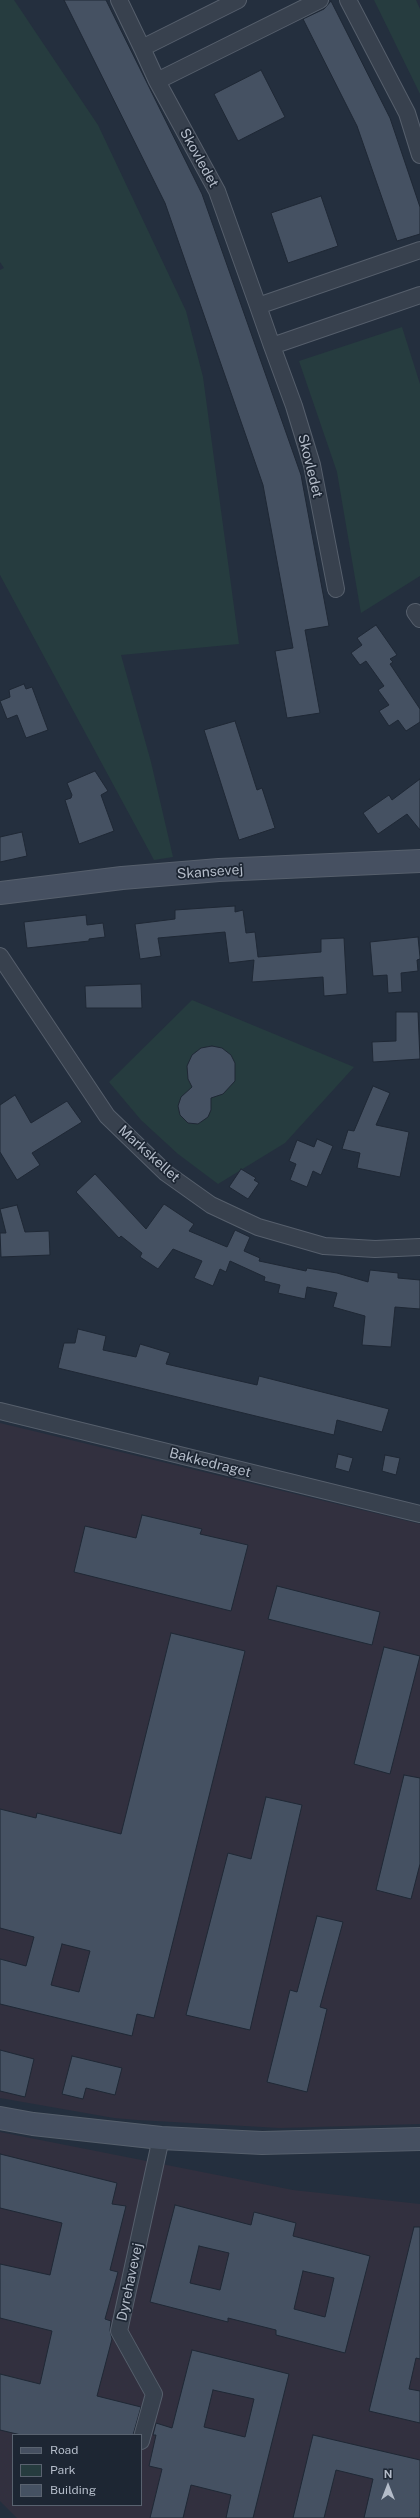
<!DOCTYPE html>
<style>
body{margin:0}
#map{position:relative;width:420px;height:2518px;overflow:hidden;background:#242f3e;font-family:"Public Sans",sans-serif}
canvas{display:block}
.legend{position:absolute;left:12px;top:2434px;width:130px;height:72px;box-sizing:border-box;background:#1d2633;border:1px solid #59626f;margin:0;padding:5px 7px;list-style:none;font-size:12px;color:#b4bcc9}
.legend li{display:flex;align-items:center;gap:8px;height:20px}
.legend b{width:20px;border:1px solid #59626f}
.north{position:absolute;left:368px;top:2466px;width:40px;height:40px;-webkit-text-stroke:3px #1d2633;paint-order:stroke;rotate:0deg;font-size:11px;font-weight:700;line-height:16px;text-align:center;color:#b4bcc9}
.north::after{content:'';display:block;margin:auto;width:14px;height:18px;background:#b4bcc9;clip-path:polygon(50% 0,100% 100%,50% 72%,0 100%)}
</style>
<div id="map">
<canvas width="420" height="2518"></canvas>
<ul class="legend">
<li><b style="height:5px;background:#465061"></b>Road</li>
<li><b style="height:11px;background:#263c3f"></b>Park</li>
<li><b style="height:11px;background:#455162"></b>Building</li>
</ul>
<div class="north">N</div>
</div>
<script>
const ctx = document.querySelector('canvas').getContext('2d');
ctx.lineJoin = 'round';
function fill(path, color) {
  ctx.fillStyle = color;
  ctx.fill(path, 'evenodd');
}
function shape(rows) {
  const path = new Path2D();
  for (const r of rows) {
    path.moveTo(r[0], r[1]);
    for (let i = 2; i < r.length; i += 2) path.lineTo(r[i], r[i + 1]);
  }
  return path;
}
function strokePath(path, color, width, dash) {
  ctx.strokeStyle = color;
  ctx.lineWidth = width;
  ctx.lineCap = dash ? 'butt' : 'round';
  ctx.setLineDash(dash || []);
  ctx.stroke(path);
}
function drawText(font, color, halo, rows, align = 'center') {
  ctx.font = font + ' "Public Sans",sans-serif';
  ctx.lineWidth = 3.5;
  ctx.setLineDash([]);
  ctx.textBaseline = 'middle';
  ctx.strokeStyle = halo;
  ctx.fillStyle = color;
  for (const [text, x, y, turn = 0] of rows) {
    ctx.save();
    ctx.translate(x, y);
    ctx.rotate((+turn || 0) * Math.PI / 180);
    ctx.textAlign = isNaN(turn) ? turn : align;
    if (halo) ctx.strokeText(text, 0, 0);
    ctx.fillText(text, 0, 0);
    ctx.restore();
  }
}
const medical = shape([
 [0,1423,420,1524,420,2124,280,2128,137,2120,114,2118,0,2098],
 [0,2132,293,2190,420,2204,420,2518,17,2518,0,2501],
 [13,2435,141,2435,141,2505,13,2505]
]);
const green = shape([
 [0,0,14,0,98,125,186,311,203,377,239,644,121,655,151,762,173,857,154,860,0,575,0,270,4,268,0,262],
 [374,0,416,0,420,9,420,94],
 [402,327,420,384,420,576,361,613,337,472,299,361],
 [192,1000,354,1067,285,1143,218,1184,178,1154,141,1120,109,1082]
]);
const building = shape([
 [64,0,106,0,202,194,301,475,329,626,305,630,320,713,287,718,275,651,293,648,263,485,165,203,64,0],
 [331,1,390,118,420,207,420,234,397,241,357,126,303,19,324,9,331,1],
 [261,70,285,117,238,141,214,94,261,70],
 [321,196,338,246,288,263,271,213,321,196],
 [376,625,397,655,390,659,393,662,390,664,420,709,420,722,406,731,398,720,389,726,379,711,389,705,378,690,384,686,366,661,360,665,351,653,362,645,357,638,376,625],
 [24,684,26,689,32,687,48,730,26,738,17,715,7,719,0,701,10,697,9,690,24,684],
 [235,721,257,790,262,788,275,828,239,840,204,730,235,721],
 [95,771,108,791,101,795,114,831,79,844,65,800,71,798,72,795,67,783,95,771],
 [420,779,420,830,407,814,378,834,363,813,389,795,392,800,420,779],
 [22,832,27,856,0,862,0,837,22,832],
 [235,906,235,912,243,910,246,933,255,932,258,957,321,952,321,939,344,938,347,994,324,996,323,977,252,982,254,960,229,963,225,932,158,938,161,956,140,959,135,924,175,919,175,910,235,906],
 [86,915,87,925,103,923,105,937,89,939,89,941,27,948,24,922,86,915],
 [418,937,420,957,420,959,417,960,418,971,401,973,402,992,388,993,387,975,373,976,370,942,418,937],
 [141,984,142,1008,86,1008,85,986,141,984],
 [396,1012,418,1012,420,1059,373,1062,372,1042,396,1041,396,1012],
 [212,1046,222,1048,231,1055,235,1063,235,1081,223,1094,211,1098,211,1110,208,1117,198,1124,188,1123,180,1115,178,1106,181,1097,192,1087,188,1079,187,1066,192,1055,201,1048,212,1046],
 [373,1086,390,1093,376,1125,409,1132,400,1177,357,1168,360,1153,342,1149,348,1130,354,1131,373,1086],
 [15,1095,31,1123,67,1101,82,1122,32,1153,40,1165,17,1180,0,1152,0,1105,15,1095],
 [317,1139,333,1146,321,1175,313,1171,307,1187,290,1180,296,1164,289,1161,297,1140,314,1147,317,1139],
 [241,1169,256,1178,254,1180,259,1183,248,1199,229,1187,241,1169],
 [95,1174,146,1229,164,1204,194,1224,189,1231,227,1247,235,1230,250,1237,244,1251,260,1258,259,1261,306,1271,307,1268,337,1273,368,1282,370,1270,398,1273,398,1278,420,1280,420,1309,395,1307,391,1347,362,1345,365,1316,333,1307,337,1293,307,1287,305,1299,278,1293,280,1285,264,1281,265,1277,230,1261,226,1272,220,1269,213,1286,194,1278,202,1261,173,1249,158,1269,140,1257,142,1253,121,1236,119,1238,76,1192,95,1174],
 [17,1205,25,1232,49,1231,50,1255,1,1257,0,1233,6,1233,0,1209,17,1205],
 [78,1329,106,1336,103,1350,136,1357,140,1344,170,1353,166,1364,257,1385,259,1376,389,1409,382,1432,337,1420,334,1435,58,1368,64,1343,75,1343,78,1329],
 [338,1454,353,1458,349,1472,335,1468,338,1454],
 [385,1455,400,1458,396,1475,382,1471,385,1455],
 [142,1515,202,1529,200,1534,248,1545,231,1611,74,1572,85,1526,136,1538,142,1515],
 [277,1586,380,1612,372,1645,268,1619,277,1586],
 [171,1633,245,1651,154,2018,137,2014,132,2036,0,2004,0,1959,26,1966,34,1937,0,1928,0,1809,36,1818,37,1813,121,1834,171,1633],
 [62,1944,90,1951,79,1992,51,1985,62,1944],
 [384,1647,420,1656,390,1774,354,1764,384,1647],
 [404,1775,420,1778,420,1864,411,1899,376,1890,404,1775],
 [266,1797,302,1805,250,2030,186,2015,228,1853,251,1859,266,1797],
 [317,1916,343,1922,320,2007,327,2009,307,2092,267,2082,290,1990,297,1992,317,1916],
 [0,2050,34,2059,25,2097,0,2091,0,2050],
 [72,2056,122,2068,115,2095,86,2088,83,2099,62,2094,72,2056],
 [0,2154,117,2183,112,2204,126,2206,110,2270,118,2272,105,2319,111,2321,110,2330,112,2339,97,2396,141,2407,133,2435,21,2435,0,2430,0,2374,40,2384,52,2331,0,2318,0,2264,50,2275,62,2223,0,2208,0,2154],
 [175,2205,251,2225,254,2212,296,2223,293,2236,370,2256,345,2353,276,2335,276,2330,228,2318,228,2322,150,2302,175,2205],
 [199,2246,229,2253,220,2290,190,2283,199,2246],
 [303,2271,334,2278,325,2317,294,2309,303,2271],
 [414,2227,420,2227,420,2359,416,2358,409,2389,420,2391,420,2423,369,2411,414,2227],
 [192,2350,289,2374,253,2518,226,2518,231,2495,191,2485,183,2518,150,2518,162,2469,149,2466,156,2435,153,2435,156,2423,172,2428,192,2350],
 [213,2390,254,2399,245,2437,204,2427,213,2390],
 [313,2435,420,2460,420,2518,364,2518,373,2479,336,2470,324,2518,293,2518,313,2435]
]);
const street = shape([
 [119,0,142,48],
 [238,0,142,48,157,81,320,0],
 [348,0,407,113,420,155],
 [157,81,217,191,258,306],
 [420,250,258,306,272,346,420,295],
 [272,346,294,406,312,465,336,589],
 [415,612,420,619],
 [0,956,107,1116,166,1173,211,1205,258,1227,324,1246,375,1249,420,1247],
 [0,1411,420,1514],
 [141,2441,154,2394,119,2331,161,2138]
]);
const secondary = shape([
 [0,893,122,878,219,870,420,861],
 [0,2118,33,2124,161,2138,262,2143,420,2139]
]);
const streetNames = [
 ["Skovledet",199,158,61],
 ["Skovledet",310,466,76],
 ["Skansevej",210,872,-4],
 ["Markskellet",149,1154,42],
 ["Bakkedraget",210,1463,14],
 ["Dyrehavevej",130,2282,-78]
];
fill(medical, '#32303f');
fill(green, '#263c3f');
fill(building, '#455162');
strokePath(building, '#1f2835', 1);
strokePath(street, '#565f6c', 18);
strokePath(secondary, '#565f6c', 24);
strokePath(street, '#38414e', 16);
strokePath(secondary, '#465061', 22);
drawText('14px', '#b4bcc9', '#1d2633', streetNames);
</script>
